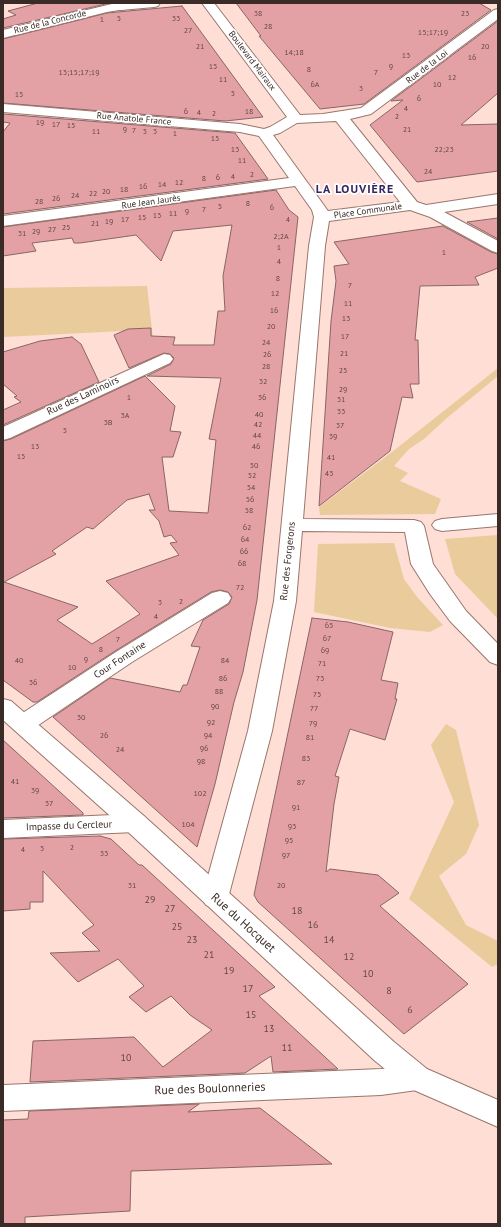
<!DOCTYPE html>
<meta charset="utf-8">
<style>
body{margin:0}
#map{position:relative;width:501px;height:1227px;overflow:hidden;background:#feded5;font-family:"PT Sans",sans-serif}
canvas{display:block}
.frame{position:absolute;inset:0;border:4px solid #3a2b26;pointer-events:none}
</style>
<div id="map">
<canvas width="501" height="1227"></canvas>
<div class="frame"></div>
</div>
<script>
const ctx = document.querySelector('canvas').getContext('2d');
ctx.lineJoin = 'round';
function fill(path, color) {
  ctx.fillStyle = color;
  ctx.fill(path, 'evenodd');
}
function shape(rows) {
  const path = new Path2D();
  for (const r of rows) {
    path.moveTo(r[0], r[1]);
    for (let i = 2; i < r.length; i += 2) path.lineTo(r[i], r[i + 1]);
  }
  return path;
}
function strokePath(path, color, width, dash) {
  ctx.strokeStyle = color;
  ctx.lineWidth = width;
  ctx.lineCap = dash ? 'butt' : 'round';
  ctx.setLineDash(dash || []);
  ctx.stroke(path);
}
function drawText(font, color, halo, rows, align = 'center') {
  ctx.font = font + ' "PT Sans",sans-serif';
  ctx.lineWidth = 3.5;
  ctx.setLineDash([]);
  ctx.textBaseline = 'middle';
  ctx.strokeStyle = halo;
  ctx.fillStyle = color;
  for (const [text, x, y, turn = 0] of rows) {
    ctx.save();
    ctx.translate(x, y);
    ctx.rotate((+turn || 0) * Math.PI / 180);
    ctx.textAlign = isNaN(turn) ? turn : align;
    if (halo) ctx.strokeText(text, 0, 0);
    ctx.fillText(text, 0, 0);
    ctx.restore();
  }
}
const green = shape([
 [147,286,155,357,123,331,3,337,3,288],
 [498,368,498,376,448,417,424,439,409,449,394,466,408,473,400,481,441,499,435,514,320,515,319,507,392,452],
 [498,535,498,619,455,574,445,539],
 [394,543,404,579,417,597,443,625,430,632,390,628,314,612,318,544],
 [446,724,456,730,479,825,466,854,439,876,466,925,498,941,498,964,492,967,409,899,454,802,431,745]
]);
const building = shape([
 [38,3,110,3,3,28,3,19,16,15,8,11,38,3],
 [236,3,479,3,491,10,364,104,320,109,259,36,261,36,236,3],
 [182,6,263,117,225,121,3,103,3,39,107,13,182,6],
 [498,21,498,93,461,125,498,124,498,171,417,182,370,125,403,100,391,101,498,21],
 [3,114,235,133,268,179,3,214,3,132,10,123,3,122,3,114],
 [276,190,289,210,298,217,257,600,243,672,234,702,215,784,197,847,53,717,110,678,180,692,183,685,187,685,200,647,191,646,203,620,229,604,232,597,228,592,220,590,211,592,115,651,37,702,33,702,3,680,3,441,11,439,145,376,175,406,170,431,181,432,173,457,162,457,169,511,208,513,216,440,209,439,221,378,147,376,171,364,174,358,170,354,164,353,129,368,114,335,128,329,151,328,151,336,175,337,173,345,214,345,218,311,225,311,223,276,232,225,173,231,161,261,136,235,80,243,74,243,72,238,32,243,36,251,3,256,3,227,276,190],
 [149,494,155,510,149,510,159,521,164,537,171,535,177,542,170,543,179,555,106,581,140,614,92,644,57,620,78,607,4,582,56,554,52,551,87,527,93,529,127,500,149,494],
 [498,218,498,239,467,222,498,218],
 [443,226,491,252,498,254,498,268,475,277,479,285,420,286,415,340,418,340,419,384,410,384,413,398,402,397,390,451,319,506,331,321,336,281,334,266,349,264,334,242,443,226],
 [72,337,81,344,99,382,3,425,3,410,21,402,14,397,17,396,3,384,3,352,40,341,72,337],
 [312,618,348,622,393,632,381,680,398,683,395,699,397,699,385,740,350,729,335,776,339,777,334,804,326,872,330,869,378,875,399,893,380,906,468,984,404,1034,258,902,254,895,312,618],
 [3,740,83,813,83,815,3,818,3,740],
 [100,836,111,839,139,865,142,865,275,987,259,996,338,1069,273,1072,271,1056,245,1073,30,1082,33,1041,134,1037,163,1067,212,1030,190,1015,171,996,146,1012,129,997,144,986,118,959,78,982,50,953,100,951,82,933,94,925,43,871,43,902,30,902,30,909,3,911,3,839,100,836],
 [199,1104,188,1112,260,1108,332,1164,131,1171,130,1211,25,1217,25,1224,3,1224,3,1120,28,1119,29,1111,199,1104]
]);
const street = shape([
 [116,3,125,3,127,6,125,9,107,12,3,38,3,30,116,3],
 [202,3,214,3,300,115,323,114,361,108,494,10,498,9,498,19,371,114,350,119,417,202,426,205,498,194,498,204,444,212,498,241,498,253,492,251,430,217,410,210,329,221,325,246,303,519,414,520,421,522,424,526,433,564,466,611,498,644,498,665,490,662,450,621,430,594,411,564,405,532,302,531,296,601,272,731,228,898,224,905,215,908,206,905,202,898,248,731,274,601,309,246,314,217,312,210,295,186,3,226,3,216,289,178,259,136,240,132,3,112,3,104,240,124,264,129,270,127,287,117,202,3],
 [336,121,400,202,328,211,273,135,280,133,297,123,336,121],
 [164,354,170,355,173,359,170,363,10,438,3,440,3,427,164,354],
 [498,514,498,526,442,531,435,529,432,525,435,521,442,519,498,514],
 [220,591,228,593,231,598,228,603,132,662,31,730,23,732,15,730,11,724,15,718,116,652,212,593,220,591],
 [135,814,144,816,148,823,144,830,135,832,3,838,3,820,135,814],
 [417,1066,427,1069,432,1078,427,1087,417,1090,381,1095,3,1111,3,1085,381,1069,417,1066]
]);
const secondary = shape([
 [113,3,160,3,158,6,154,7,121,10,117,9,113,3],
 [3,699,11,701,144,816,394,1042,427,1069,498,1100,498,1127,407,1087,374,1060,126,830,3,720,3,699]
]);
const numberNames = [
 ["38",258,14],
 ["23",465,14],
 ["5",119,19],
 ["33",176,19],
 ["1",102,20],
 ["28",268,27],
 ["27",188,31],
 ["15;17;19",433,33],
 ["21",200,47],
 ["20",485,47],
 ["14;18",294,53],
 ["13",406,56],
 ["16",472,58],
 ["15",213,67],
 ["9",391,67],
 ["8",309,70],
 ["13;15;17;19",79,73],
 ["7",376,73],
 ["12",452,78],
 ["11",223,80],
 ["6A",315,85],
 ["10",437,85],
 ["3",361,89],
 ["5",233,94],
 ["15",19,95],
 ["6",419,99],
 ["4",406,109],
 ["6",186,112],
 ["18",249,112],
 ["4",199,113],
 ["2",214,114],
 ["2",397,117],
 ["19",40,123],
 ["17",56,125],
 ["15",71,126],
 ["9",125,130],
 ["21",407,130],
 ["7",134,131],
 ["11",96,132],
 ["5",145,132],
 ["3",155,132],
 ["1",175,134],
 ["15",215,139],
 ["13",235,150],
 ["22;23",444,150],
 ["11",242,161],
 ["24",428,172],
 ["2",252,175],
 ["4",233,177],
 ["6",218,178],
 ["8",204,179],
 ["12",179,183],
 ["14",162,185],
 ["16",143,187],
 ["18",124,190],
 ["20",106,192],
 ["22",93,194],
 ["24",75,196],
 ["26",56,199],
 ["28",39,202],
 ["8",248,204],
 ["5",220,207],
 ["6",272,208],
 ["7",204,210],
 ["9",187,212],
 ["11",173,214],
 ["13",157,216],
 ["15",142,218],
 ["17",125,220],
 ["4",288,220],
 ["19",109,222],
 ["21",95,224],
 ["25",66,228],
 ["27",52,230],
 ["29",36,232],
 ["31",22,234],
 ["2;2A",281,237],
 ["1",279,248],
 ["1",444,253],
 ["4",279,262],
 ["8",278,279],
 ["7",350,286],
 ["12",275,294],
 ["11",348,304],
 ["16",274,311],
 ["13",346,319],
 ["20",271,327],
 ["17",345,337],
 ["24",266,343],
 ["21",344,354],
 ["26",267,355],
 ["28",266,367],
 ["25",343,371],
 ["32",263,382],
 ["29",343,390],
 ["1",129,398],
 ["36",262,398],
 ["31",341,400],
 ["33",341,412],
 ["40",259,415],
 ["3A",125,416],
 ["3B",108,423],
 ["42",258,425],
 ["37",340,426],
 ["5",65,431],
 ["44",257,436],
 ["39",333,437],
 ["13",35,447],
 ["46",256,447],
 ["15",21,457],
 ["41",331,458],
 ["50",254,466],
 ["43",329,474],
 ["52",252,476],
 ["54",251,488],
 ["56",250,500],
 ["58",249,511],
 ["62",247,528],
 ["64",245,540],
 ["66",244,552],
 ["68",242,564],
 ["72",240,588],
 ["2",181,602],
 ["3",160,603],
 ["4",156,617],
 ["65",329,626],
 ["67",327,639],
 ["7",118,640],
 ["8",101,650],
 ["69",325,651],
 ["9",86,660],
 ["40",19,661],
 ["84",225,661],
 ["71",322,664],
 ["10",72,668],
 ["86",223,679],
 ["73",320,679],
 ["36",33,683],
 ["88",219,692],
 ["75",317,695],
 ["90",215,707],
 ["77",314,709],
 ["30",81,718],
 ["92",211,723],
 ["79",313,724],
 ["26",104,736],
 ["94",208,736],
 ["81",310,738],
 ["96",204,749],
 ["24",120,750],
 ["83",306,759],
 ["98",201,762],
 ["41",15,782],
 ["87",301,783],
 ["39",35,791],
 ["102",200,794],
 ["37",49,804],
 ["91",296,808],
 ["104",188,825],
 ["93",292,827],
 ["95",289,841],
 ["2",72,848],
 ["3",42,849],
 ["4",23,850],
 ["33",104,854],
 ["97",286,856],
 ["31",132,886],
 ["20",281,886]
];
const farStreetnames = [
 ["Rue de la Concorde",50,22,-14],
 ["Boulevard Mairaux",252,61,53],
 ["Rue de la Loi",427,67,-37],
 ["Rue Anatole France",134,119,5],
 ["Rue Jean Jaurès",151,202,-8],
 ["Place Communale",368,211,-8]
];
const streetNames = [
 ["Rue des Laminoirs",83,396,-25],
 ["Rue des Forgerons",288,561,-84],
 ["Cour Fontaine",120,660,-33],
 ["Impasse du Cercleur",69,826,-2]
];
const nearNumbernames = [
 ["29",150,900],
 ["27",170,909],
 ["18",297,911],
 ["16",313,925],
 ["25",177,927],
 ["23",192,940],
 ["14",329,940],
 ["21",209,955],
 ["12",349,957],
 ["19",229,971],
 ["10",368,974],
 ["17",248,989],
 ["8",389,991],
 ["6",410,1010],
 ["15",251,1015],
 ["13",269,1029],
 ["11",287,1048],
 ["10",126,1058]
];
const farDistrictnames = [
 ["LA LOUVIÈRE",355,190]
];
const nearStreetnames = [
 ["Rue du Hocquet",243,923,42],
 ["Rue des Boulonneries",210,1089,-2]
];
fill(green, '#e9cb9c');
fill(building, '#e4a1a5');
strokePath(building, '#896466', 1);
strokePath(street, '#9a766c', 2);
strokePath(secondary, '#9a766c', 2);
fill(street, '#fff');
fill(secondary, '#fff');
drawText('8px', '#644846', null, numberNames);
drawText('9px', '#3a2b26', '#fff', farStreetnames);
drawText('10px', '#3a2b26', '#fff', streetNames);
drawText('10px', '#644846', null, nearNumbernames);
ctx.letterSpacing = '1px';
drawText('bold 12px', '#352762', '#fff', farDistrictnames);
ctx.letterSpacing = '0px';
drawText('12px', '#3a2b26', '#fff', nearStreetnames);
</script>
